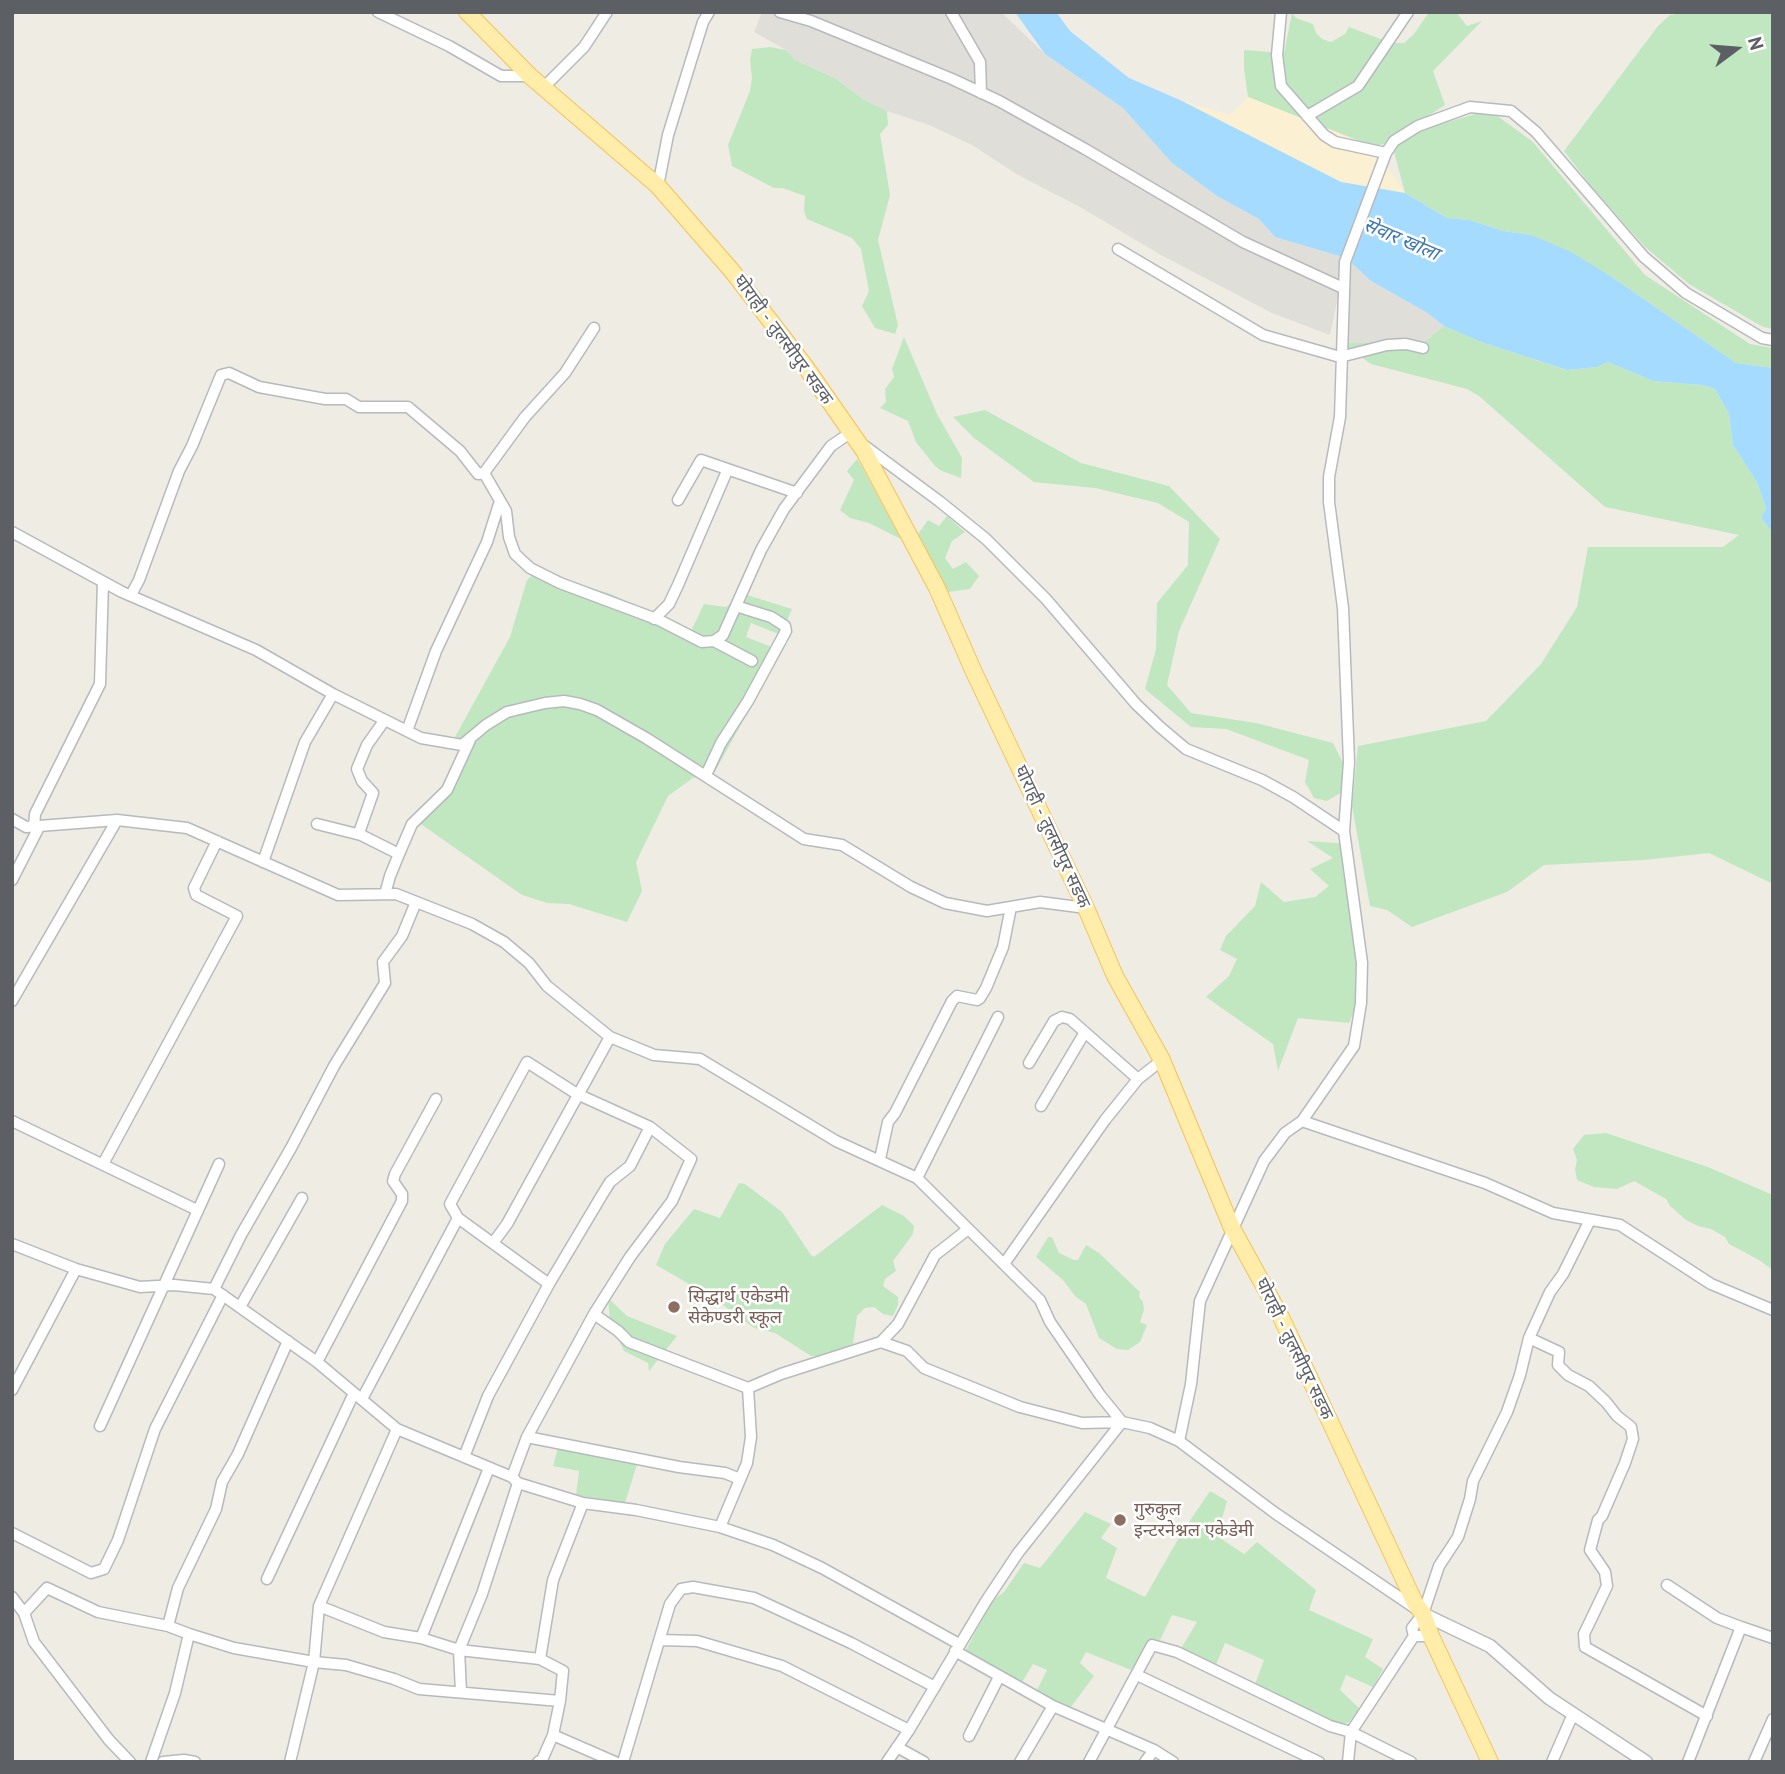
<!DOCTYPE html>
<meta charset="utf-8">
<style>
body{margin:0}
#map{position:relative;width:1785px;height:1774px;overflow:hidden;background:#efece4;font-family:"PT Sans",sans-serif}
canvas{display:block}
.frame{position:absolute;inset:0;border:14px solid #5c6065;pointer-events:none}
.north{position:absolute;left:1701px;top:14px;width:70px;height:70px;-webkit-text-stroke:5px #fff;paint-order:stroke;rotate:74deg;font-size:19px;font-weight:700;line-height:28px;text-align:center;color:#5c6065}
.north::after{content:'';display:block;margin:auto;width:24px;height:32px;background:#5c6065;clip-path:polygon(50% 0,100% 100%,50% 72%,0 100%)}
</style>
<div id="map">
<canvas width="1785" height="1774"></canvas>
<div class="frame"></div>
<div class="north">N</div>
</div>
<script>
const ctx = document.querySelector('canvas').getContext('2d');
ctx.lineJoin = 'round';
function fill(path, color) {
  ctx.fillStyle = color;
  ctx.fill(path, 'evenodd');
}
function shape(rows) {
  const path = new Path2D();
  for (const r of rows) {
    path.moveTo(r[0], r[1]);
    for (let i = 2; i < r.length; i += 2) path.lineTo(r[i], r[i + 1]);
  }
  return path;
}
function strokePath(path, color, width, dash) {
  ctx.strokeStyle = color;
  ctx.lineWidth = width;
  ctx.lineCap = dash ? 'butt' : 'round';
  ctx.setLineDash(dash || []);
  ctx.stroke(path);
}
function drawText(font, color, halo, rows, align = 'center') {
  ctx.font = font + ' "PT Sans","Noto Sans Devanagari",sans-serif';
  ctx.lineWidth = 5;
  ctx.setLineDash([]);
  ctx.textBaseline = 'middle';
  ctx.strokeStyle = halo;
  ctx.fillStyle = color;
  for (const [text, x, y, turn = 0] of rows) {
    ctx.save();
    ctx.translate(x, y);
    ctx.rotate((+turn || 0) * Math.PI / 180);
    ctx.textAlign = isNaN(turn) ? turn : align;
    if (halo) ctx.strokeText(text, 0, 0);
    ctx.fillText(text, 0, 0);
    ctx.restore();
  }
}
const industrial = shape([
 [762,12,1001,12,1045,54,1123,108,1172,163,1217,196,1259,219,1275,237,1346,258,1371,281,1426,312,1444,326,1423,343,1342,343,1345,263,1330,335,1272,313,1161,255,1080,207,1018,175,972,145,929,125,887,111,863,99,835,78,795,60,786,50,754,32]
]);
const green = shape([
 [1429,12,1456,12,1467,26,1482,21,1433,71,1445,105,1386,143,1374,147,1248,97,1244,69,1244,50,1284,53,1292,13,1296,18,1313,24,1316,33,1322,39,1331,42,1345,34,1349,27,1391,43,1404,43,1414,34],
 [1692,12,1773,12,1773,329,1763,327,1689,284,1645,247,1591,186,1564,151,1658,26,1670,15],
 [770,47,786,50,795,60,835,78,863,99,887,111,888,125,880,134,890,195,878,240,898,325,895,334,875,328,862,306,869,291,861,249,852,238,807,219,804,211,805,196,782,188,774,188,732,166,728,145,750,91,752,78,750,60,752,49],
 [1489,110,1532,141,1645,275,1750,344,1773,348,1773,368,1736,363,1612,277,1531,235,1503,231,1470,220,1447,218,1405,193,1393,148,1427,128],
 [1444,326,1481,342,1566,370,1597,367,1608,362,1653,381,1702,385,1715,389,1729,414,1733,445,1757,482,1766,508,1761,518,1773,533,1773,884,1709,853,1644,860,1544,865,1507,892,1412,927,1387,910,1370,906,1352,806,1358,746,1486,721,1541,664,1577,607,1588,547,1723,547,1739,535,1605,507,1479,396,1467,389,1371,364,1342,343,1423,343],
 [904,337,937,414,962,458,961,478,942,471,935,466,916,442,908,421,880,408,886,402,885,389,894,377,892,369],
 [985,410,1081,463,1169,486,1220,539,1179,631,1167,685,1191,713,1256,723,1333,743,1346,769,1342,792,1327,801,1314,798,1305,782,1309,760,1226,729,1191,727,1145,689,1156,649,1157,603,1188,565,1189,522,1158,503,1095,488,1034,482,974,438,953,417],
 [857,459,863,469,901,539,869,523,850,518,840,510,854,480,847,471],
 [947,516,965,532,952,541,945,558,953,569,966,562,979,576,970,589,948,592,918,534,928,520,939,526],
 [541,567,563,579,611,594,691,631,704,604,726,607,744,594,792,609,781,635,751,623,746,637,782,651,713,775,693,778,668,796,636,862,642,891,627,922,569,904,547,903,522,895,418,822,445,799,469,756,455,737,510,637,527,580],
 [1307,841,1350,844,1356,916,1357,991,1355,1009,1349,1023,1298,1018,1278,1071,1273,1044,1206,997,1229,976,1237,959,1220,950,1226,936,1255,906,1261,882,1284,902,1315,897,1329,886,1310,869,1333,858],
 [1606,1133,1708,1167,1773,1195,1773,1270,1759,1260,1729,1244,1725,1237,1711,1229,1698,1226,1686,1220,1670,1206,1666,1199,1634,1181,1617,1189,1594,1187,1577,1180,1575,1169,1577,1160,1573,1149,1584,1135],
 [739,1183,745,1184,782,1212,811,1255,814,1257,882,1205,904,1216,914,1226,913,1234,893,1261,896,1271,885,1279,883,1286,898,1297,898,1305,893,1316,883,1314,874,1307,865,1308,857,1316,853,1344,832,1356,811,1356,775,1333,754,1328,712,1297,656,1265,665,1244,694,1209,720,1218],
 [1048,1237,1052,1237,1059,1253,1074,1260,1078,1260,1086,1245,1099,1253,1140,1292,1139,1297,1143,1302,1144,1310,1140,1322,1147,1325,1140,1342,1128,1350,1117,1349,1099,1338,1086,1304,1075,1296,1063,1280,1036,1257],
 [608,1298,627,1316,677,1336,649,1371,648,1363,624,1351,610,1321],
 [559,1444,638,1461,625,1503,576,1495,579,1471,553,1466],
 [1210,1491,1227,1501,1219,1530,1220,1538,1244,1554,1257,1542,1316,1590,1309,1610,1373,1639,1365,1657,1383,1669,1373,1687,1346,1675,1340,1690,1360,1709,1348,1723,1330,1724,1254,1687,1264,1660,1225,1643,1215,1667,1180,1650,1197,1622,1172,1615,1160,1640,1154,1639,1149,1642,1131,1670,1086,1652,1080,1663,1094,1676,1071,1707,1036,1692,1047,1670,1033,1664,1021,1684,966,1650,992,1601,1004,1592,1024,1563,1040,1568,1085,1512,1111,1524,1101,1538,1117,1548,1106,1578,1145,1597,1181,1534]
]);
const sand = shape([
 [1248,97,1374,147,1405,193,1341,182,1180,100,1230,115]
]);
const water = shape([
 [1015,12,1056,12,1070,31,1129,78,1180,100,1341,182,1405,193,1447,218,1470,220,1503,231,1531,235,1569,251,1612,277,1736,363,1773,368,1773,533,1761,518,1766,508,1757,482,1733,445,1729,414,1715,389,1702,385,1653,381,1608,362,1597,367,1567,370,1481,342,1444,326,1426,312,1371,281,1346,258,1275,237,1259,219,1217,196,1172,163,1123,108,1045,54]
]);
const minor = shape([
 [378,12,449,46,501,76,530,76],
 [780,12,811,21,952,79,999,101,1085,149,1243,242,1343,288],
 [951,12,980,62,981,93],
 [1281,12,1277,55,1281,86,1324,135,1335,142,1386,153,1345,262,1340,417,1329,477,1329,502,1343,608,1349,762,1344,831],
 [544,87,584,47,607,12],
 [1307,116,1358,86,1408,12],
 [1386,153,1394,141,1418,126,1470,107,1511,111,1536,132,1644,257,1686,293,1762,338,1773,340],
 [658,186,668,135,703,22,709,12],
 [1118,249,1263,335,1340,357,1387,345,1406,344,1423,348],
 [594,328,565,373,525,417,484,473,506,511,509,537,515,554,530,568,560,583,659,620,702,642,714,641,723,635,761,550,784,509,831,446,850,433],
 [862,444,939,501,986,539,1046,599,1136,704,1160,727,1186,749,1262,780,1293,797,1344,831,1362,963,1361,1003,1354,1046,1302,1121,1285,1133,1264,1161,1200,1301,1191,1384,1179,1441],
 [678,500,701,460,797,493],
 [12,532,122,592,256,650,333,694,421,738,462,745,486,725,507,712,545,703,564,701,580,704,597,710,646,738,804,839,842,845,911,887,945,903,987,911,1040,902,1086,908],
 [131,595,139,580,179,471,192,446,221,375,229,373,259,387,325,399,346,399,359,407,408,407,460,451,478,474,484,473],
 [654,619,669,604,678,585,727,471],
 [714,641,752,661],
 [384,721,367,745,357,769,362,781,373,793,360,830,361,835,399,854,390,876,385,894],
 [407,731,436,651,487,542,500,501],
 [706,775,721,743,748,701,786,631,785,626,771,617,736,606],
 [12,819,26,827,117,820,187,828,338,895,396,894,472,924,504,942,529,963,547,986,610,1037,654,1055,700,1059,836,1141,917,1178,1040,1300,1050,1322,1100,1395,1122,1422,1150,1428,1179,1441,1275,1513,1415,1608],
 [317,824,361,835],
 [34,827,35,814,100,684,103,582],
 [399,854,412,824,447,790,470,740],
 [263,862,305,742,333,694],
 [12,880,39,827],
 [12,1001,117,820],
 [1029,1063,1054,1021,1062,1017,1070,1019,1138,1079],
 [1041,1106,1085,1032],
 [12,1121,197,1210],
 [1302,1121,1485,1183,1553,1213,1620,1225,1711,1284,1773,1310],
 [880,1159,888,1122,895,1113,952,1001,957,996,977,1000,980,998,986,988,1003,947,1011,907],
 [103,1164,237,916,196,895,194,888,217,841],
 [917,1178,998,1017],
 [458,1218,549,1284],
 [493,1243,507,1224,610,1037],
 [12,1244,76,1269,140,1287,174,1285,214,1289,317,1362,397,1429,512,1477,518,1483,583,1503,636,1510,720,1527,773,1545,822,1568,959,1644],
 [1004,1264,1105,1120,1138,1079,1162,1060],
 [214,1289,241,1235,291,1148,334,1066,385,983,383,962,402,936,416,902],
 [240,1307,302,1198],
 [594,1314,618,1331,629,1342,748,1388],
 [1529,1338,1559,1352,1558,1365,1568,1375,1589,1386,1606,1402,1617,1416,1631,1427,1633,1439,1625,1463,1602,1516,1598,1520,1590,1550,1605,1572,1607,1586,1584,1634,1585,1647,1707,1716],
 [881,1342,907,1351,924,1368,1020,1407,1082,1423,1122,1422],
 [317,1362,402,1201,402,1194,393,1181,395,1174,436,1099],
 [12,1390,76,1269],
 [362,1399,458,1218,450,1204,527,1062,577,1094,650,1127,691,1159,672,1201,630,1257,594,1314,527,1437,512,1477],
 [100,1426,219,1164],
 [527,1437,679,1467,725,1473,740,1479],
 [464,1457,488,1396,549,1284,602,1195,610,1182,630,1166,650,1127],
 [720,1527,747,1463,751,1437,748,1388,781,1374,881,1342,898,1324,935,1255,967,1230],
 [12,1533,91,1573,104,1569,118,1540,155,1429,223,1295],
 [267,1579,354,1393],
 [1667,1585,1717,1618,1741,1627,1688,1762],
 [12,1597,24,1613,34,1642,109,1740,130,1762],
 [319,1606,384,1632,421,1638,459,1650,540,1659],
 [24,1613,47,1588,98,1612,168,1626,189,1634],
 [168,1626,178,1588,216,1509,222,1482,238,1454,288,1341],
 [1741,1627,1773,1638],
 [1431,1636,1414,1636,1412,1628,1423,1614,1439,1566,1458,1537,1470,1499,1473,1481,1507,1412,1520,1375,1529,1338,1550,1292,1563,1274,1590,1220],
 [421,1638,489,1468],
 [660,1640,697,1641,782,1666,909,1730],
 [955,1651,1053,1706,1154,1750,1173,1762],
 [1137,1675,1319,1762],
 [461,1692,459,1650,482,1594,518,1483],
 [560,1701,563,1671,540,1659,553,1580,583,1503],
 [969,1736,999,1677],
 [897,1747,924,1762],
 [151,1762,175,1693,189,1634,234,1648,314,1662,346,1665,394,1679,419,1689,560,1701,553,1735,615,1762],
 [163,1762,184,1760,195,1762],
 [290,1762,314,1662,319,1606,397,1429],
 [538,1762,542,1760,553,1735],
 [623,1762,670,1604,681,1589,693,1587,754,1598,851,1643,935,1687],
 [887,1762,909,1730,986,1601,1018,1553,1122,1422],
 [1020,1762,1053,1706],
 [1089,1762,1152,1645,1177,1652,1330,1726,1351,1732,1414,1636],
 [1145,1762,1154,1750],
 [1348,1762,1351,1732,1411,1762],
 [1552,1762,1573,1714],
 [1754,1762,1773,1719]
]);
const tertiary = shape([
 [1423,1614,1490,1646,1549,1698,1646,1762]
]);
const primary = shape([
 [467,12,530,76,658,186,732,271,805,366,864,451,937,588,973,670,1086,908,1115,976,1162,1060,1232,1228,1281,1317,1415,1603,1423,1614,1431,1636,1490,1762]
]);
const markers = [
 [674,1307,7,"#8d6e63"],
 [1120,1520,7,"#8d6e63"]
];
const streetNames = [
 ["घोराही - तुलसीपुर सडक",783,340,54],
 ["घोराही - तुलसीपुर सडक",1052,837,65],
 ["घोराही - तुलसीपुर सडक",1294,1349,64]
];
const educationNames = [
 ["सिद्धार्थ एकेडमी",688,1297],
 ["सेकेण्डरी स्कूल",688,1318],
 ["गुरुकुल",1134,1510],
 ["इन्टरनेश्नल एकेडेमी",1134,1531]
];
const waterNames = [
 ["सेवार खोला",1401,240,23]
];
fill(industrial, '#e0ded8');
fill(green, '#c1e7c0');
fill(sand, '#fbf0d2');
fill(water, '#a4dbff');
strokePath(minor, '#b6babe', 13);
strokePath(tertiary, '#b6babe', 15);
strokePath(primary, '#f5c256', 18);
strokePath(minor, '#fff', 10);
strokePath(tertiary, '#fff', 12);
strokePath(primary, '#ffeda9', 16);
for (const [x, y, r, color] of markers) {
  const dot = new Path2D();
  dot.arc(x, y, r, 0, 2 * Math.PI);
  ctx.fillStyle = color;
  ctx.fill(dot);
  strokePath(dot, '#fff', 2.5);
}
drawText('18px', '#5c6065', '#fff', streetNames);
drawText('18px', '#785e54', '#fff', educationNames, 'left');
drawText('italic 19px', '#3b77ac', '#fff', waterNames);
</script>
